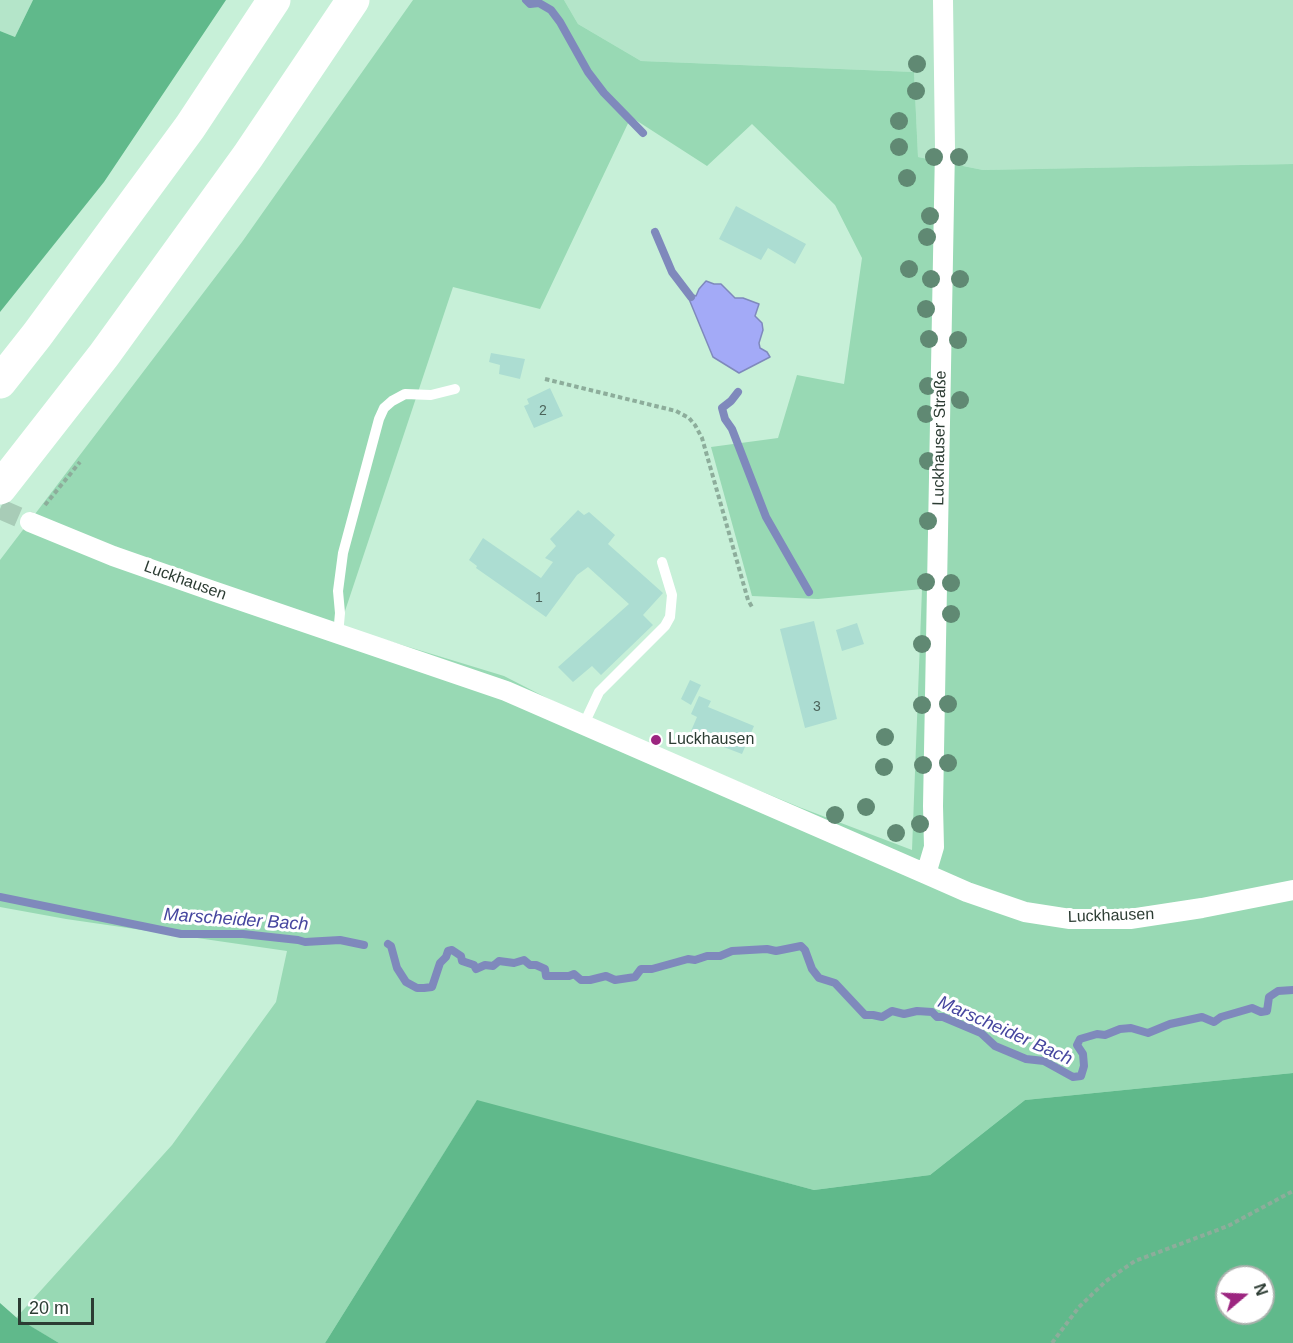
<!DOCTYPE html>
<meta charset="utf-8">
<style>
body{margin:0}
#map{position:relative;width:1293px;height:1343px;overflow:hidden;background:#c7f0d8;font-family:Helvetica,sans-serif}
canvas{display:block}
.north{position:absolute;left:1215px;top:1265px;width:60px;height:60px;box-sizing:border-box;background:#fff;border:2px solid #abb1ad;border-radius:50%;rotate:71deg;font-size:16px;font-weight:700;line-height:24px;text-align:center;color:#2c3c33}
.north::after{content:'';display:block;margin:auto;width:21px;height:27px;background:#9c2680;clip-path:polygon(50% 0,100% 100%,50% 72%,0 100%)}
.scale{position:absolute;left:18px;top:1298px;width:76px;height:27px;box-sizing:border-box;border:3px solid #2c3c33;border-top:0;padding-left:8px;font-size:18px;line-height:21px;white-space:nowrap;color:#2c3c33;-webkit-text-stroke:4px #fff;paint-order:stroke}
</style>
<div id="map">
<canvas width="1293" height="1343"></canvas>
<div class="north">N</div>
<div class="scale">20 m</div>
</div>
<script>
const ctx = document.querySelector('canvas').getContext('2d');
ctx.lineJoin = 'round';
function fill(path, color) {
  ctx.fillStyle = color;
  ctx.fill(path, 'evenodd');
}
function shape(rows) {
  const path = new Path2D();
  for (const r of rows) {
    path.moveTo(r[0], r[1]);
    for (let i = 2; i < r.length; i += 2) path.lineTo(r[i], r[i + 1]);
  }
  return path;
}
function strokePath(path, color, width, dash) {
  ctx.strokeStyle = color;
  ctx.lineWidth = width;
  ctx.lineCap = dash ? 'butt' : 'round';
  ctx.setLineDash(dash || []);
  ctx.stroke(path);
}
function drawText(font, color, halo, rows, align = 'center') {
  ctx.font = font + ' Helvetica,sans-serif';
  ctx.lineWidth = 6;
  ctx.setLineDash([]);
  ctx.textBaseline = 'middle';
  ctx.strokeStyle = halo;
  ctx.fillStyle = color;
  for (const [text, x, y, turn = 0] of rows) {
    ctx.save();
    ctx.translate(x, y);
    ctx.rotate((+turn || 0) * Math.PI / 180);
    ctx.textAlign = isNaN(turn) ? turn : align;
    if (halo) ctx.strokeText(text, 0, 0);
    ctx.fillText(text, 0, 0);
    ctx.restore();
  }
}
const built = shape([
 [0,0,33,0,15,37,0,31],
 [564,0,1293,0,1293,164,983,170,918,157,914,72,641,61,578,24]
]);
const green = shape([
 [413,0,564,0,578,24,641,61,914,72,918,157,983,170,1293,164,1293,1073,1025,1100,930,1175,814,1190,476,1102,325,1343,59,1343,16,1318,172,1145,276,1002,287,951,66,919,0,907,0,560,242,242],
 [631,117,707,166,752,124,835,205,862,258,844,384,797,375,778,438,711,447,752,596,818,599,922,589,912,850,799,807,586,718,504,676,340,626,453,287,540,309]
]);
const forest = shape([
 [33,0,226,0,104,182,0,312,0,31,15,37],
 [1293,1073,1293,1343,325,1343,477,1100,814,1190,930,1175,1025,1100],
 [1227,1277,1263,1277,1263,1313,1227,1313],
 [0,1303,17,1318,59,1343,0,1343]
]);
const water = shape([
 [706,281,714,284,721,284,735,298,743,298,759,304,755,316,762,323,763,330,759,343,760,348,767,352,770,357,739,373,713,357,689,299,693,295,696,296,699,289,706,281]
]);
const stream = shape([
 [526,0,530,4,539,3,551,10,560,22,588,72,604,93,643,133],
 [655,232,672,272,691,297],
 [738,392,731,401,722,408,725,419,732,429,766,517,809,592],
 [0,897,181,934,243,934,298,940,305,942,340,940,364,945],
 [388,944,391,946,397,968,406,982,417,988,424,988,432,987,440,963,446,957,448,951,452,950,461,956,462,961,474,965,476,969,485,965,493,966,499,961,514,963,524,960,530,965,536,965,545,969,546,976,569,976,574,974,581,980,590,980,606,976,615,980,635,977,641,969,652,969,688,959,695,960,707,956,720,956,732,951,767,949,776,951,801,946,805,950,812,969,819,978,835,983,865,1015,873,1015,882,1017,892,1011,904,1014,917,1011,932,1012,937,1017,943,1017,981,1033,995,1046,1026,1059,1044,1061,1073,1077,1081,1076,1084,1066,1083,1054,1077,1045,1080,1039,1097,1034,1105,1035,1120,1029,1131,1028,1148,1033,1170,1024,1202,1017,1214,1022,1221,1017,1252,1008,1261,1012,1267,1011,1269,997,1278,991,1293,990]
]);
const building = shape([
 [736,206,806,244,795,264,768,248,761,260,719,239],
 [491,353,525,359,520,379,499,374,500,365,489,362],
 [550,388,563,416,534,428,524,406,529,404,527,399],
 [578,510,584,515,589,512,615,535,608,544,663,593,643,615,653,625,601,675,592,666,573,682,558,667,629,604,588,567,577,575,546,617,476,568,477,566,469,560,483,538,541,578,553,562,545,558,556,546,550,539],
 [814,621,837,719,805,728,780,629],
 [857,623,864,644,842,651,836,630],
 [690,680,701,685,691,705,681,699],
 [699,696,711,701,708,707,754,726,742,754,713,743,701,744,693,740,691,731,697,717,691,714]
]);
const streetTunnel = shape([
 [0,509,30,522]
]);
const path = shape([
 [545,379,676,411,689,418,695,425,702,438,748,600,752,607],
 [45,505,80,462],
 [1052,1343,1079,1307,1106,1281,1135,1261,1228,1226,1293,1191]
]);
const lane = shape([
 [338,635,340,613,338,591,343,553,379,419,384,408,392,401,405,394,431,395,455,389],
 [583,726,599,692,665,626,670,617,672,595,662,562]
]);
const street = shape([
 [30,522,113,556,210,590,506,691,926,874,967,892,1025,912,1070,919,1130,919,1202,908,1293,890],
 [926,874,934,847,933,806,945,148,943,0]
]);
const highway = shape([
 [0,382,37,335,190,127,274,0],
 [0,488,104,355,248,156,353,0]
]);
const trees = [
 [917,64],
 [916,91],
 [899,121],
 [899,147],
 [934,157],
 [959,157],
 [907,178],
 [930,216],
 [927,237],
 [909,269],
 [931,279],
 [960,279],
 [926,309],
 [929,339],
 [958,340],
 [928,386],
 [960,400],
 [926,414],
 [928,461],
 [928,521],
 [926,582],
 [951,583],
 [951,614],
 [922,644],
 [948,704],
 [922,705],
 [885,737],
 [948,763],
 [923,765],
 [884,767],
 [866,807],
 [835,815],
 [920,824],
 [896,833]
];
const markers = [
 [656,740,6,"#9c2680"]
];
const numberNames = [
 ["2",543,411],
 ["1",539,598],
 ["3",817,707]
];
const streetNames = [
 ["Luckhauser Straße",940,438,-89],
 ["Luckhausen",185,581,20],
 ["Luckhausen",1111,916,-2]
];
const poiNames = [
 ["Luckhausen",668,740]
];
const waterNames = [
 ["Marscheider Bach",236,920,4],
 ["Marscheider Bach",1005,1031,24]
];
fill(built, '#b4e5c9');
fill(green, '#98d9b4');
fill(forest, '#60b98b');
fill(water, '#a3aaf7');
strokePath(water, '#7f89bc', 1.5);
strokePath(stream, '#7f89bc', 8);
fill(building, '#acddd2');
strokePath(streetTunnel, '#a8ccb7', 20, [20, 10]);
strokePath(path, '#8dad9b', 4, [4.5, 3]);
strokePath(lane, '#fff', 10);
strokePath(street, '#fff', 20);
strokePath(highway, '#fff', 33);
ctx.fillStyle = '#608973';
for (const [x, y] of trees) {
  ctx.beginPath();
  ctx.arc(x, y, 9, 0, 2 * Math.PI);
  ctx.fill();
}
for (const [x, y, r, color] of markers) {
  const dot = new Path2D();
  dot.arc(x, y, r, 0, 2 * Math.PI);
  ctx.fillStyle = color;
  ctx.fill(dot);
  strokePath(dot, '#fff', 2);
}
drawText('14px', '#4c645b', null, numberNames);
drawText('16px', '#2c3c33', '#fff', streetNames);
drawText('16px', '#2c3c33', '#fff', poiNames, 'left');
drawText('italic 18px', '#46469f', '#fff', waterNames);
</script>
